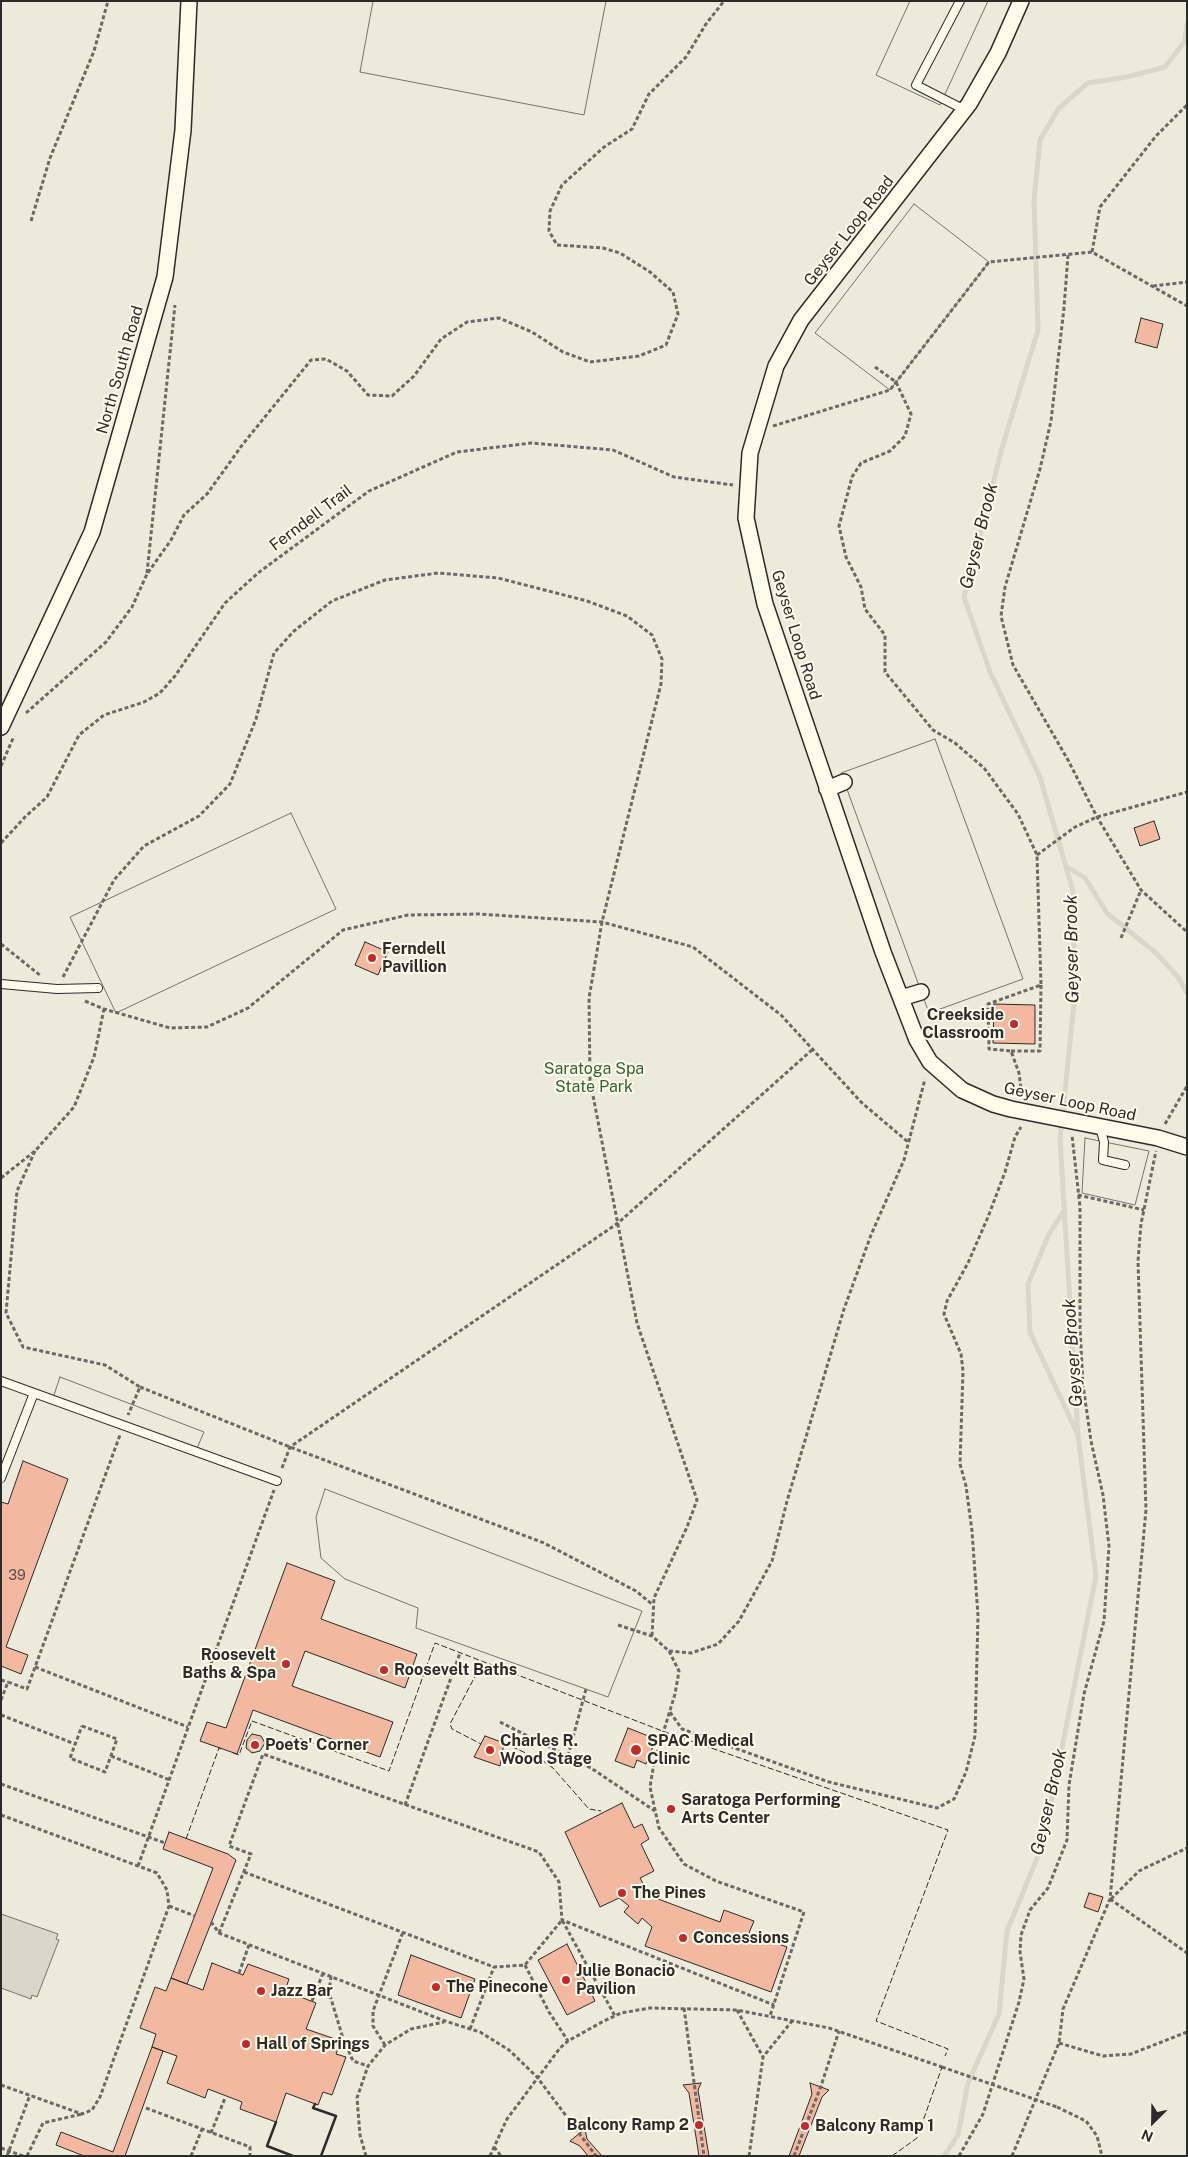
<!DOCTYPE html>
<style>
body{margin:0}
#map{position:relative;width:1188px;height:2157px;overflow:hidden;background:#fdfbea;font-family:"Public Sans",sans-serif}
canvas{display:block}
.frame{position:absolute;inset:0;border:2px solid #2b2b2b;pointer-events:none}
.north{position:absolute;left:1128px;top:2097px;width:50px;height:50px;-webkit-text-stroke:4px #fdfbea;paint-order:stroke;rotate:203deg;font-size:14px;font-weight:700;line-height:20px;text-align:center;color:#2b2b2b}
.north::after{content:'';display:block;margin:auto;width:18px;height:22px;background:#2b2b2b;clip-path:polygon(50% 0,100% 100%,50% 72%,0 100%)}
</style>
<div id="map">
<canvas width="1188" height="2157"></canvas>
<div class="frame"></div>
<div class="north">N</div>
</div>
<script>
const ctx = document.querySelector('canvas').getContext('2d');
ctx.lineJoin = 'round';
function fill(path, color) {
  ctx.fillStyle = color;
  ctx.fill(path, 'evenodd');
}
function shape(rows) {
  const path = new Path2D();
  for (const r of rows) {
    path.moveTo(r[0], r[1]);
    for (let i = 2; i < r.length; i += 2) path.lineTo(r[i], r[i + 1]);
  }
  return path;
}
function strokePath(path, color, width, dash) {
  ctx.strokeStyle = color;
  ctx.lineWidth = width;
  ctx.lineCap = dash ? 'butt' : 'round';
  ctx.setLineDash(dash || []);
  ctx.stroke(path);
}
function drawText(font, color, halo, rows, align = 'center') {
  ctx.font = font + ' "Public Sans",sans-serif';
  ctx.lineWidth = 4;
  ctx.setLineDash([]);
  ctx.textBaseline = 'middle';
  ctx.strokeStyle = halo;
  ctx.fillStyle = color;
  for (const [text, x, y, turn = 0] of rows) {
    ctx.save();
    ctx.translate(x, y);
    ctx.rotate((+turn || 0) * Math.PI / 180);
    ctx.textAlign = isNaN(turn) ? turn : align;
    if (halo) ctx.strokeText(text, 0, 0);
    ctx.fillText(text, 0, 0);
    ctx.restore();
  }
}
const green = shape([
 [1,1,1187,1,1187,2156,1,2156,1,1]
]);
const parking = shape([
 [373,1,606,1,584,115,360,72,373,1],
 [910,1,988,1,940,105,876,75,910,1],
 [914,204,989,262,890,390,815,333,914,204],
 [935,739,1023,979,929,1013,841,773,935,739],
 [291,813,336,909,116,1013,70,917,291,813],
 [1085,1138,1149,1151,1135,1205,1082,1193,1085,1138],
 [60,1377,204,1432,195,1453,53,1398,60,1377],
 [325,1489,642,1611,608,1697,416,1628,418,1608,345,1579,321,1558,316,1517,325,1489]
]);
const water = shape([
 [1,1914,58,1934,56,1939,59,1940,37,1997,32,1995,31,1999,1,1988,1,1914]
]);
const stream = shape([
 [1066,866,1085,878,1107,913,1156,953,1178,977,1187,993],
 [1064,1211,1049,1234,1028,1284,1030,1332,1077,1433],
 [944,2156,958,2135,968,2083,999,2014,1007,1931,1043,1844,1096,1576,1078,1436,1060,1139,1075,994,1073,891,1040,777,990,672,964,597,1002,448,1038,330,1034,200,1040,140,1059,108,1088,83,1127,77,1165,67,1185,41,1187,24]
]);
const building = shape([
 [1141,318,1163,324,1157,348,1135,342,1141,318],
 [1154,821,1160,839,1140,846,1134,828,1154,821],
 [365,942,388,952,378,975,355,965,365,942],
 [994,1004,1035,1005,1035,1044,993,1043,994,1004],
 [23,1461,68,1479,6,1647,28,1655,21,1674,1,1666,1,1502,8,1504,23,1461],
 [287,1563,335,1581,321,1619,417,1654,405,1688,305,1651,292,1686,393,1722,380,1757,253,1710,237,1754,200,1741,207,1722,226,1728,287,1563],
 [628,1728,656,1739,646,1764,637,1760,634,1768,615,1761,628,1728],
 [252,1734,261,1736,265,1743,260,1751,252,1753,246,1748,247,1740,252,1734],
 [485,1736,504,1743,500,1766,474,1757,485,1736],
 [622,1803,634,1828,642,1824,649,1839,641,1844,654,1871,640,1878,645,1887,658,1899,720,1922,724,1910,754,1921,749,1933,751,1934,787,1947,771,1992,645,1946,652,1927,642,1918,638,1924,624,1912,629,1906,619,1898,600,1907,565,1832,622,1803],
 [169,1832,228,1854,236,1860,187,1984,171,1978,213,1868,163,1849,169,1832],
 [1089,1893,1103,1897,1098,1912,1084,1907,1089,1893],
 [567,1944,595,2001,567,2015,538,1960,567,1944],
 [411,1955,475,1979,461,2018,398,1995,411,1955],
 [212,1963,243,1975,248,1964,289,1979,285,1991,316,2003,306,2029,341,2041,336,2054,346,2057,332,2095,323,2092,318,2105,286,2093,276,2122,240,2109,242,2102,208,2089,205,2098,167,2083,177,2056,152,2047,156,2034,140,2028,155,1987,166,1991,171,1978,203,1990,212,1963],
 [152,2047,163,2051,125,2156,84,2156,56,2145,61,2132,113,2152,152,2047],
 [701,2083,698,2090,709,2156,699,2156,689,2093,683,2085,701,2083],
 [810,2083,829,2090,822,2097,799,2156,789,2156,812,2094,810,2083],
 [585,2129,587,2139,602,2156,588,2156,580,2146,570,2141,585,2129]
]);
const path = shape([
 [31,221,50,158,94,51,108,1],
 [1092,252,1100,207,1156,136,1187,105],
 [1068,255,1064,308,1051,421,1040,469,1005,587,1001,616,1013,665,1068,760,1097,817,1141,890,1187,932],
 [1153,286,1187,282],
 [875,367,896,382,911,414,905,436,890,451,861,463,852,477,839,526,846,557,861,587,865,609,885,635,885,672,933,730,955,743,984,768,1018,814,1037,855,1041,985,988,1004,989,1049,1011,1051,1019,1073,1022,1096],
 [773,426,890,390,989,262,1092,252,1187,306],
 [147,573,175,305],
 [26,713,106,642,132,607,147,574,171,540,184,515,207,494,243,444,311,360,326,359,347,371,368,395,392,396,414,376,441,339,467,322,499,318,532,332,563,352,590,362,639,356,666,345,678,314,673,292,650,272,620,253,603,248,557,245,549,231,550,211,562,185,604,147,632,129,649,94,686,57,706,24,724,1],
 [1,766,14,736],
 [1,843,25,817,47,797,79,735,104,715,144,702,160,693,175,676,225,603,258,573,369,491,457,452,531,443,613,450,674,477,733,485],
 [1037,855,1075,827,1097,817,1187,792],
 [1121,938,1141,890],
 [1,944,41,976],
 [63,977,114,880,144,846,199,816,230,784,256,719,274,653,294,631,332,601,385,580,438,573,498,578,587,601,627,616,652,635,662,659,661,684,602,922,589,998,590,1080,637,1323,697,1500,687,1527,654,1598,652,1636],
 [85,1001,104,1009,170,1028,207,1027,248,1008,343,930,408,915,479,914,602,922,693,947,781,1015,862,1103,908,1142],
 [1011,1051,1040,1051,1041,985],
 [1165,1124,1187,1086],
 [35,1151,17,1191,6,1313,23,1347,105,1365,140,1387,128,1415],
 [1,1178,35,1151,74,1107,94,1057,104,1009],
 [1078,1195,1144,1210],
 [140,1387,290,1447,544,1543,636,1591,653,1605],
 [282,1468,290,1447,618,1223,813,1049],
 [618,1625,652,1636,669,1651,679,1671,675,1694,654,1763,650,1787,659,1828,684,1864,716,1881,804,1912,770,2016],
 [669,1651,691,1653,718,1644,739,1621,772,1561,787,1501,844,1309,871,1235,904,1160,925,1079],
 [35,1667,188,1727],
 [1,1680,8,1682],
 [1,1700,8,1682,27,1689,120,1435],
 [670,1712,682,1729,829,1782,937,1808,954,1799,966,1772,975,1736,978,1616,972,1531,966,1486,960,1464,963,1371,961,1354,944,1314,947,1301,968,1263,988,1217,1005,1172,1015,1137,1021,1127],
 [1,1715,75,1744],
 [500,1722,591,1768,655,1811],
 [82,1726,117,1739,105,1772,70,1758,82,1726],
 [111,1756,170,1780],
 [568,1756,586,1689],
 [1,1784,165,1843],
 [405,1805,460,1653],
 [1,1815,157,1873,167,1890,169,1906,100,2097,92,2110,82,2114,1,2085],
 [138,1866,274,1490],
 [244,1872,494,1967,525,1965,562,1920,615,2016],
 [1110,1899,1187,1953],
 [1111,1899,1139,1871,1187,1848],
 [169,1906,195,1916],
 [211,1922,219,1933,445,2021,480,2032,509,2050,537,2077,596,2156],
 [219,1933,251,1854,229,1846,263,1754,539,1852,559,1882,562,1920,774,2005],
 [525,1965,549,2012,568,2041],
 [239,1973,249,1945],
 [331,1976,329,1992,342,2035,353,2061,368,2066],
 [312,2001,323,1973],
 [684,2008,704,2156],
 [737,2010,763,2057],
 [470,2029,494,1967],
 [1059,2043,1103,2056,1131,2054,1187,2032],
 [385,2045,373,2026,373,2011,403,1932],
 [1057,2107,1086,2121,1097,2136,1102,2156],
 [146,2108,250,2147,250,2156],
 [211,2133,225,2098],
 [494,2147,501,2156],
 [1,2148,23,2156],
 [7,2156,30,2095],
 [27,2156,43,2123,82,2114],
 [191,2156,202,2129],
 [366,2156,360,2135,357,2098,368,2066,385,2045,411,2029,444,2022],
 [490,2156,507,2119,560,2048,568,2041,602,2022,621,2013,650,2008,737,2010,829,2028,942,2067],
 [749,2156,763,2057,792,2021],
 [794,2156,821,2086,839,2031],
 [959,2156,983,2114,1019,2002,1024,1979,1020,1952,1021,1935,1030,1910,1048,1888,1067,1840,1069,1785,1084,1694,1104,1621,1109,1546,1103,1495,1091,1441,1083,1385,1080,1328,1080,1207,1072,1135],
 [1012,2156,1059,2043,1063,2009,1110,1899,1146,1510,1138,1261,1141,1224,1156,1151]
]);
const lane = shape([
 [960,1,916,85,965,110],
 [1,984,57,989,98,988],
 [1100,1127,1104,1142,1103,1160,1125,1165],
 [1,1381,277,1481],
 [1,1478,34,1393]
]);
const street = shape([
 [1021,1,998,53,969,104,801,320,776,366,750,453,746,518,765,604,883,952,917,1040,930,1062,962,1090,993,1104,1011,1109,1158,1138,1187,1147],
 [1,727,92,532,165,277,183,130,189,1],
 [827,789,844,782],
 [901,998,921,992]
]);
const pathBridge = shape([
 [942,2067,1057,2107]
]);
const fence = shape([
 [481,1665,450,1724,452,1729,481,1744],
 [504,1743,543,1761,553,1768,589,1809,601,1811],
 [233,1753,239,1755,252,1721,389,1771,435,1643,665,1732,948,1830,876,2021,948,2049,945,2056],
 [186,1839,219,1748,221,1749],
 [892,2156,917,2138,942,2067]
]);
const wall = shape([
 [315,2104,313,2108,336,2116,321,2156],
 [276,2122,267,2146,293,2156]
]);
const markers = [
 [372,958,5,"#c62828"],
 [1014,1024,5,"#c62828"],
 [286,1664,5,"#c62828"],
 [384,1670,5,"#c62828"],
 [255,1745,5,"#c62828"],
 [490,1750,5,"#c62828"],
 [636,1750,6,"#c62828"],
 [671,1809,5,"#c62828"],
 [622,1893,5,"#c62828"],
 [683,1938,5,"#c62828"],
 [566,1980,5,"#c62828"],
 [436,1987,5,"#c62828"],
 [261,1991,5,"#c62828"],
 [246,2044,5,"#c62828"],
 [699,2125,5,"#c62828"],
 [805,2126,5,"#c62828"]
];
const numberNames = [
 ["39",17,1576]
];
const streetNames = [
 ["Geyser Loop Road",849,231,-52],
 ["North South Road",120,370,-74],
 ["Ferndell Trail",311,518,-37],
 ["Geyser Loop Road",796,635,73],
 ["Geyser Loop Road",1070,1102,12]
];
const poiNames = [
 ["Ferndell",382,949],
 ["Pavillion",382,967],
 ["Creekside",1004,1015,"right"],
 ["Classroom",1004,1033,"right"],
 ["Roosevelt",276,1655,"right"],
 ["Baths & Spa",276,1673,"right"],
 ["Roosevelt Baths",394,1670],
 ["Charles R.",500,1741],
 ["Wood Stage",500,1759],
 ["SPAC Medical",647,1741],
 ["Clinic",647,1759],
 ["Poets' Corner",265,1745],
 ["Saratoga Performing",681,1800],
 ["Arts Center",681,1818],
 ["The Pines",632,1893],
 ["Concessions",693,1938],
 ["Julie Bonacio",576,1971],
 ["Pavilion",576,1989],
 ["The Pinecone",446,1987],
 ["Jazz Bar",271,1991],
 ["Hall of Springs",256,2044],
 ["Balcony Ramp 2",689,2125,"right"],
 ["Balcony Ramp 1",815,2126]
];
const parkNames = [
 ["Saratoga Spa",594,1069],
 ["State Park",594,1087]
];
const waterNames = [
 ["Geyser Brook",979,536,-76],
 ["Geyser Brook",1072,949,-91],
 ["Geyser Brook",1073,1353,-94],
 ["Geyser Brook",1049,1802,-77]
];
fill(green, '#ecebdb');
strokePath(green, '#74746e', 1);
fill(parking, '#eceadb');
strokePath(parking, '#74746e', 1);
fill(water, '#d8d7c9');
strokePath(water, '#74746e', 1);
strokePath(stream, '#d8d7c9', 5);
fill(building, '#f2b8a0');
strokePath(building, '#2b2b2b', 1);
strokePath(lane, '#2b2b2b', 10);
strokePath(street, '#2b2b2b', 18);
strokePath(path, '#6a6964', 3, [4, 2.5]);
strokePath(lane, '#fdfbea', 8);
strokePath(street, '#fdfbea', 15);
strokePath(pathBridge, '#6a6964', 3, [4, 2.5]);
strokePath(fence, '#2b2b2b', 1, [6, 2.5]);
strokePath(wall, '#2b2b2b', 2.5);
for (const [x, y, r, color] of markers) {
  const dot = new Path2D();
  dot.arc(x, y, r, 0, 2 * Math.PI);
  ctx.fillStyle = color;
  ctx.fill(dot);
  strokePath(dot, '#fdfbea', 2);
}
drawText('14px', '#5d4e48', null, numberNames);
drawText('16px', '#2b2b2b', '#fdfbea', streetNames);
drawText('bold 16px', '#2b2b2b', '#fdfbea', poiNames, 'left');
drawText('16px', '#34623c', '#fdfbea', parkNames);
drawText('italic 18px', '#2b2b2b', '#fdfbea', waterNames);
</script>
